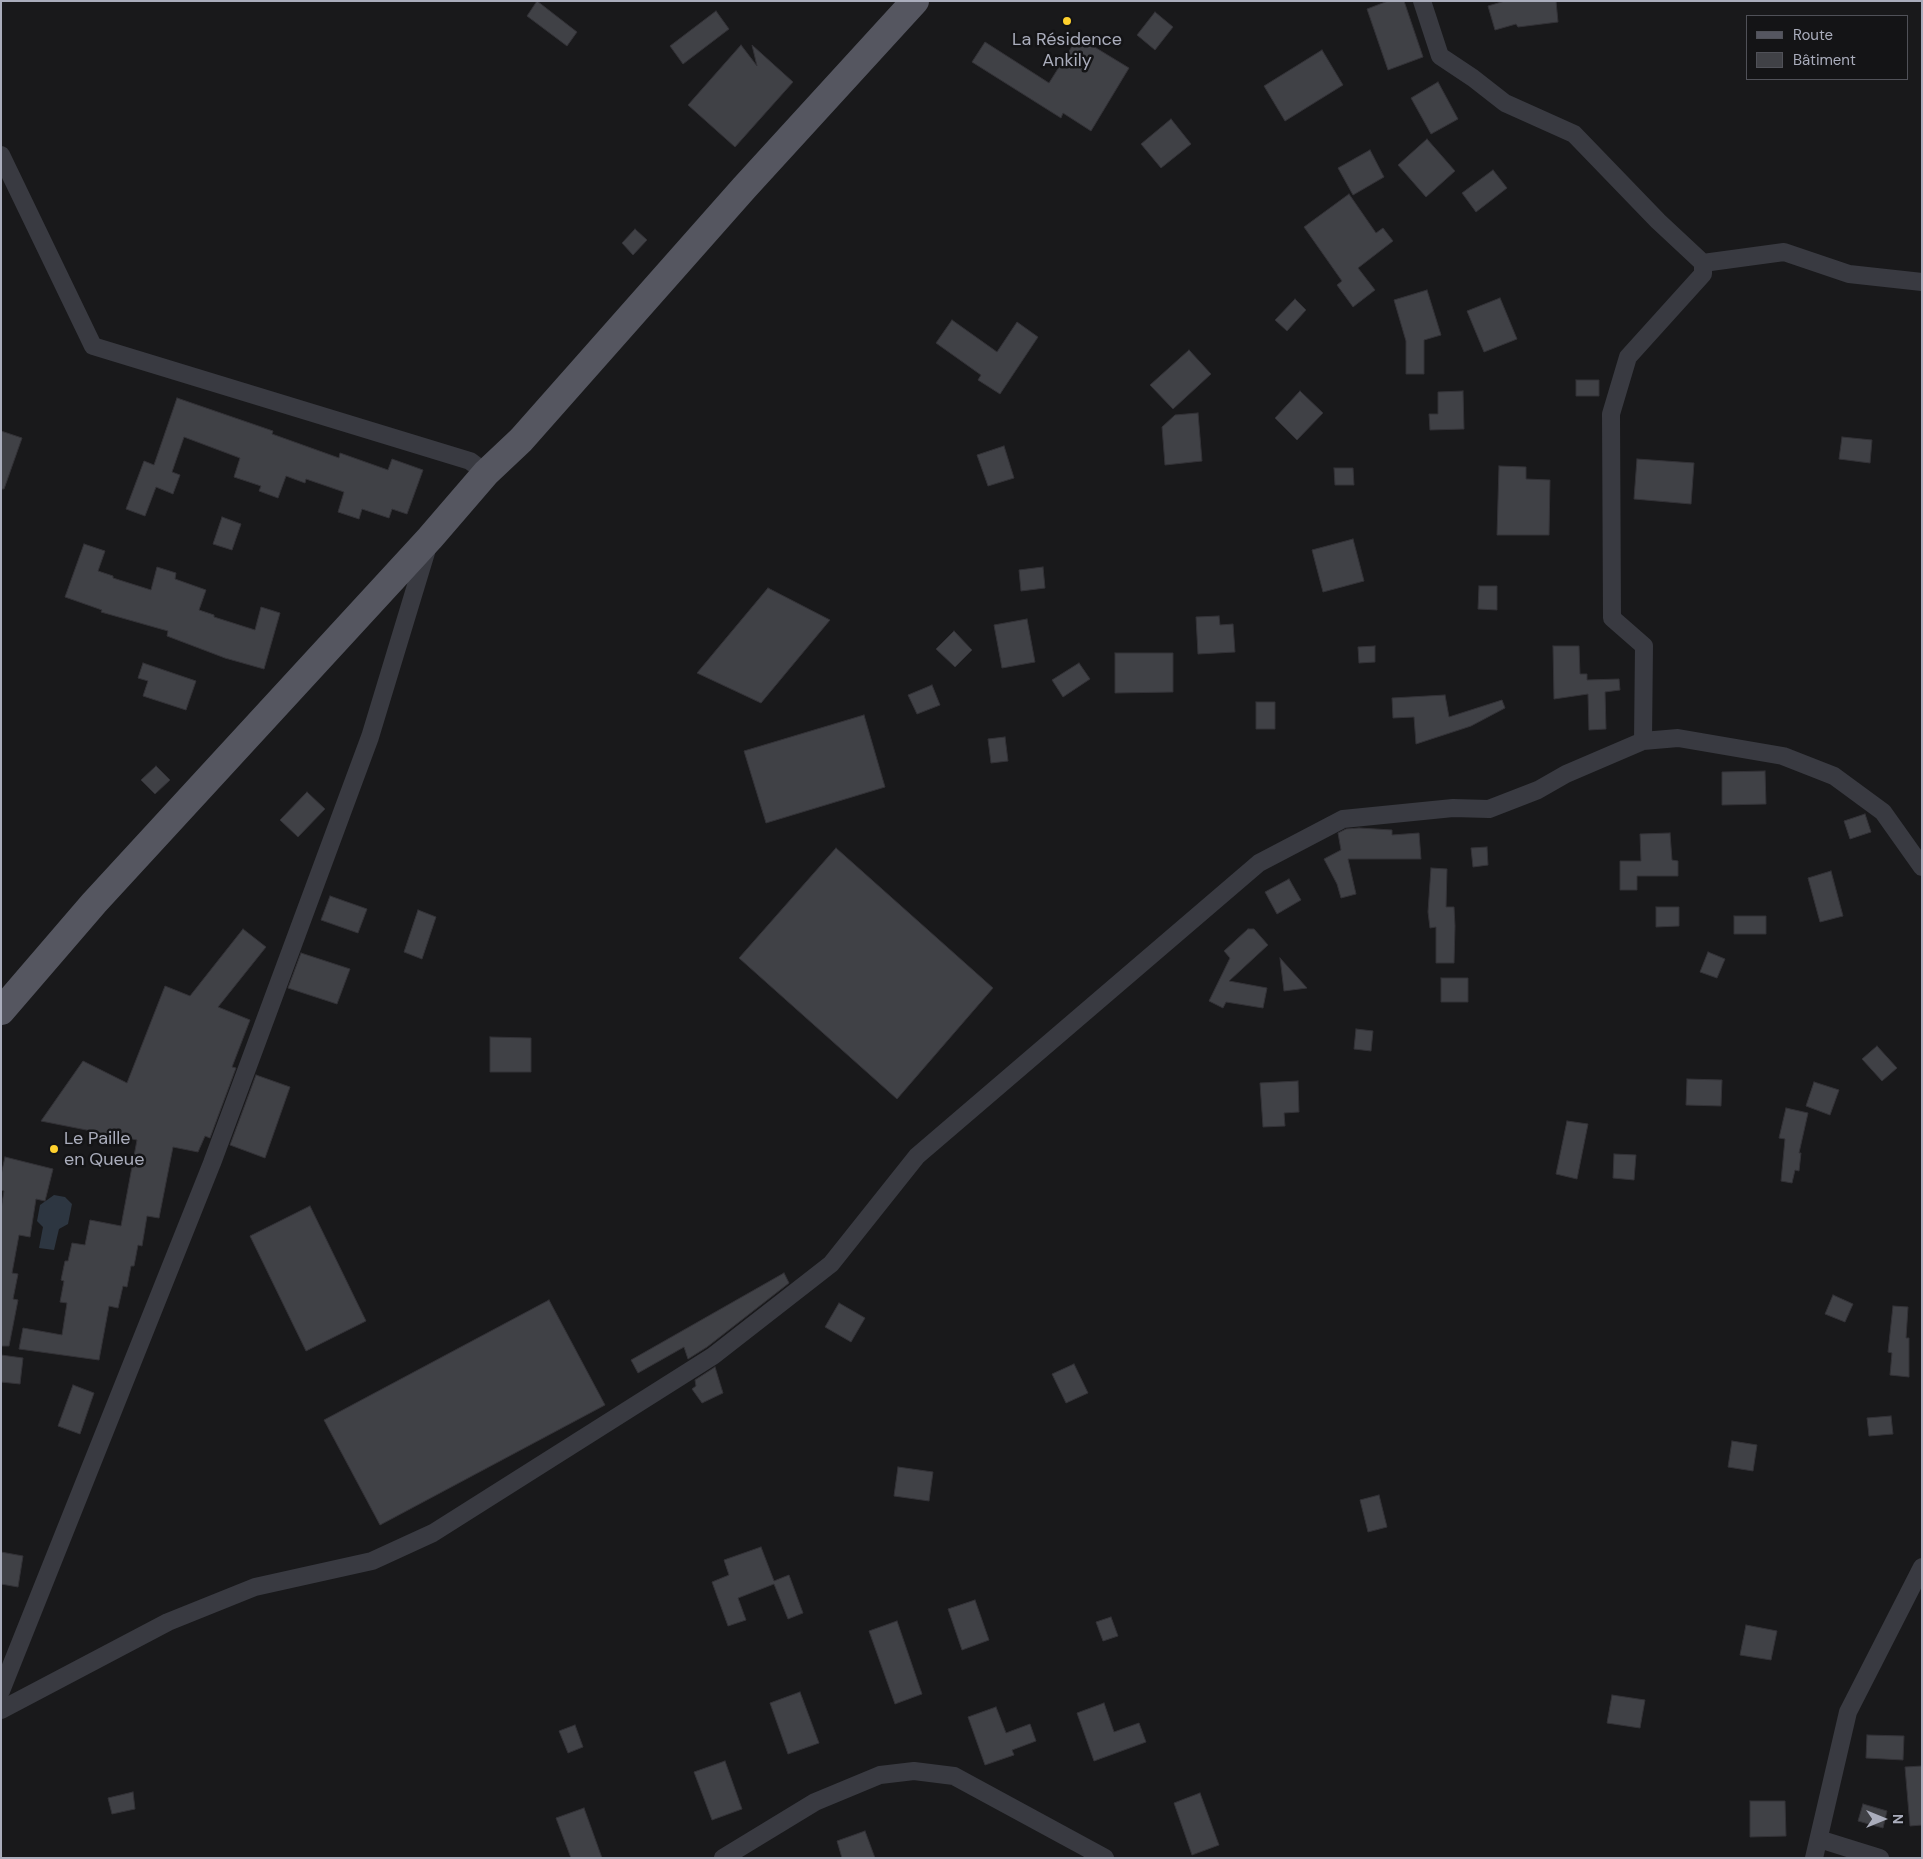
<!DOCTYPE html>
<meta charset="utf-8">
<style>
body{margin:0}
#map{position:relative;width:1923px;height:1859px;overflow:hidden;background:#19191b;font-family:"DM Sans",sans-serif}
canvas{display:block}
.frame{position:absolute;inset:0;border:2px solid #aaadbc;pointer-events:none}
.legend{position:absolute;left:1746px;top:15px;width:162px;height:65px;box-sizing:border-box;background:#141416;border:1px solid #505158;margin:0;padding:6px 9px;list-style:none;font-size:15px;color:#aaadbc}
.legend li{display:flex;align-items:center;gap:10px;height:25px}
.legend b{width:25px;border:1px solid #505158}
.north{position:absolute;left:1858px;top:1794px;width:50px;height:50px;-webkit-text-stroke:4px #141416;paint-order:stroke;rotate:90deg;font-size:14px;font-weight:700;line-height:20px;text-align:center;color:#aaadbc}
.north::after{content:'';display:block;margin:auto;width:18px;height:22px;background:#aaadbc;clip-path:polygon(50% 0,100% 100%,50% 72%,0 100%)}
</style>
<div id="map">
<canvas width="1923" height="1859"></canvas>
<div class="frame"></div>
<ul class="legend">
<li><b style="height:6px;background:#555660"></b>Route</li>
<li><b style="height:14px;background:#404146"></b>Bâtiment</li>
</ul>
<div class="north">N</div>
</div>
<script>
const ctx = document.querySelector('canvas').getContext('2d');
ctx.lineJoin = 'round';
function fill(path, color) {
  ctx.fillStyle = color;
  ctx.fill(path, 'evenodd');
}
function shape(rows) {
  const path = new Path2D();
  for (const r of rows) {
    path.moveTo(r[0], r[1]);
    for (let i = 2; i < r.length; i += 2) path.lineTo(r[i], r[i + 1]);
  }
  return path;
}
function strokePath(path, color, width, dash) {
  ctx.strokeStyle = color;
  ctx.lineWidth = width;
  ctx.lineCap = dash ? 'butt' : 'round';
  ctx.setLineDash(dash || []);
  ctx.stroke(path);
}
function drawText(font, color, halo, rows, align = 'center') {
  ctx.font = font + ' "DM Sans",sans-serif';
  ctx.lineWidth = 5;
  ctx.setLineDash([]);
  ctx.textBaseline = 'middle';
  ctx.strokeStyle = halo;
  ctx.fillStyle = color;
  for (const [text, x, y, turn = 0] of rows) {
    ctx.save();
    ctx.translate(x, y);
    ctx.rotate((+turn || 0) * Math.PI / 180);
    ctx.textAlign = isNaN(turn) ? turn : align;
    if (halo) ctx.strokeText(text, 0, 0);
    ctx.fillText(text, 0, 0);
    ctx.restore();
  }
}
const water = shape([
 [54,1195,65,1197,72,1204,68,1224,59,1229,54,1250,39,1248,43,1227,37,1221,40,1205]
]);
const building = shape([
 [537,1,577,32,567,46,527,16,537,1],
 [1388,1,1404,1,1423,57,1388,70,1367,9,1388,1],
 [1505,1,1556,1,1558,22,1518,27,1516,24,1495,30,1488,6,1505,1],
 [716,11,729,29,683,64,670,46,716,11],
 [1155,12,1173,27,1155,50,1137,35,1155,12],
 [1078,37,1129,68,1091,131,1063,113,1061,118,972,62,985,42,1049,83,1078,37],
 [741,45,757,66,752,45,793,82,735,147,688,105,741,45],
 [1322,50,1343,85,1285,121,1264,86,1322,50],
 [1438,82,1458,119,1431,134,1411,98,1438,82],
 [1171,119,1191,144,1161,168,1141,144,1171,119],
 [1427,139,1455,171,1426,197,1398,165,1427,139],
 [1370,150,1384,177,1353,195,1338,168,1370,150],
 [1493,170,1507,188,1476,212,1462,193,1493,170],
 [1349,194,1376,233,1383,228,1393,241,1358,268,1375,290,1353,307,1337,285,1342,281,1304,227,1349,194],
 [635,229,647,240,633,255,622,243,635,229],
 [1427,290,1441,335,1424,340,1424,374,1406,374,1406,341,1394,300,1427,290],
 [1500,298,1517,339,1484,352,1467,311,1500,298],
 [1295,299,1306,310,1287,331,1275,320,1295,299],
 [952,320,997,352,1017,322,1038,337,1000,394,978,380,981,375,936,343,952,320],
 [1189,350,1211,374,1173,409,1150,385,1189,350],
 [1576,380,1599,380,1599,396,1576,396,1576,380],
 [1300,391,1323,413,1297,440,1275,418,1300,391],
 [1463,391,1464,429,1430,430,1429,414,1438,414,1438,392,1463,391],
 [177,398,273,431,272,434,339,458,340,453,388,470,392,459,423,470,407,514,392,509,389,518,362,509,359,519,338,512,344,492,306,479,305,483,286,476,278,498,259,491,261,486,234,477,240,458,184,437,172,472,180,475,173,494,156,487,145,516,126,509,144,461,154,465,177,398],
 [1198,413,1202,461,1165,465,1162,427,1175,415,1198,413],
 [1,431,22,438,4,489,1,489,1,431],
 [1842,437,1872,440,1870,463,1839,459,1842,437],
 [1004,446,1014,478,988,486,977,455,1004,446],
 [1637,459,1694,463,1691,504,1634,499,1637,459],
 [1499,466,1526,467,1526,479,1550,480,1549,535,1497,535,1499,466],
 [1334,468,1353,468,1354,485,1335,485,1334,468],
 [222,517,241,524,232,550,213,544,222,517],
 [1353,539,1364,581,1323,592,1312,550,1353,539],
 [84,544,105,551,98,571,113,576,113,578,151,590,157,567,176,573,175,579,206,590,199,610,214,615,214,617,255,630,261,607,280,613,264,669,225,658,167,636,168,631,101,612,102,610,65,597,84,544],
 [1043,567,1045,588,1021,591,1019,570,1043,567],
 [1479,586,1497,586,1497,610,1478,609,1479,586],
 [768,588,830,620,761,703,697,673,768,588],
 [1219,616,1220,625,1233,624,1235,652,1198,654,1196,617,1219,616],
 [1027,619,1035,662,1002,668,994,625,1027,619],
 [954,631,972,650,955,667,936,649,954,631],
 [1375,646,1375,662,1359,663,1358,647,1375,646],
 [1553,646,1579,646,1580,674,1587,674,1587,680,1619,679,1620,690,1605,692,1606,729,1589,730,1588,694,1554,699,1553,646],
 [1115,653,1173,653,1173,692,1115,693,1115,653],
 [143,663,196,681,186,710,143,696,148,681,138,678,143,663],
 [1079,663,1090,679,1063,697,1052,680,1079,663],
 [932,685,940,705,917,714,908,695,932,685],
 [1445,695,1449,717,1502,700,1505,708,1471,726,1416,744,1414,717,1393,718,1392,698,1445,695],
 [1256,702,1275,702,1275,729,1256,729,1256,702],
 [864,715,885,787,766,823,744,751,864,715],
 [1005,737,1008,761,991,763,988,739,1005,737],
 [156,766,170,780,155,794,141,780,156,766],
 [1765,771,1766,804,1722,805,1722,772,1765,771],
 [307,792,325,809,298,837,280,820,307,792],
 [1865,814,1871,832,1850,839,1844,821,1865,814],
 [1359,828,1392,830,1392,835,1419,833,1421,859,1348,859,1356,894,1341,898,1337,884,1324,859,1341,850,1338,833,1346,829,1359,828],
 [1670,833,1672,860,1678,861,1678,876,1637,876,1637,890,1620,890,1620,861,1641,861,1640,834,1670,833],
 [1487,847,1488,865,1473,867,1471,848,1487,847],
 [836,848,993,988,897,1099,739,958,836,848],
 [1431,868,1447,869,1446,907,1454,907,1455,926,1454,963,1436,963,1436,927,1430,928,1428,912,1431,868],
 [1831,871,1843,916,1820,922,1808,878,1831,871],
 [1289,879,1301,900,1277,914,1265,892,1289,879],
 [330,896,367,909,358,933,321,920,330,896],
 [1656,907,1679,907,1679,926,1656,927,1656,907],
 [418,910,436,917,422,959,404,952,418,910],
 [1734,916,1766,916,1766,934,1734,934,1734,916],
 [243,929,266,947,218,1007,250,1020,232,1067,236,1068,210,1138,205,1136,198,1152,173,1147,159,1218,147,1216,142,1246,138,1245,134,1266,131,1266,127,1287,123,1286,118,1308,109,1306,99,1360,19,1349,23,1328,62,1335,67,1303,60,1302,64,1281,61,1280,65,1261,68,1261,72,1243,85,1245,90,1220,121,1226,137,1140,41,1121,83,1061,127,1083,165,986,190,996,243,929],
 [1248,929,1254,929,1268,945,1229,981,1267,988,1263,1008,1226,1002,1223,1008,1209,1001,1230,958,1224,951,1248,929],
 [1708,952,1725,959,1717,978,1700,972,1708,952],
 [301,953,350,969,337,1004,288,988,301,953],
 [1280,958,1307,988,1284,991,1280,958],
 [1441,978,1468,978,1468,1002,1441,1002,1441,978],
 [1356,1029,1373,1031,1371,1051,1354,1049,1356,1029],
 [490,1037,531,1038,531,1072,490,1072,490,1037],
 [1877,1046,1897,1068,1882,1081,1862,1059,1877,1046],
 [256,1075,290,1087,265,1158,230,1145,256,1075],
 [1687,1079,1722,1080,1721,1106,1686,1105,1687,1079],
 [1298,1081,1299,1112,1284,1113,1285,1126,1263,1127,1260,1083,1298,1081],
 [1814,1082,1839,1090,1830,1115,1806,1106,1814,1082],
 [1786,1108,1808,1113,1799,1153,1801,1153,1799,1171,1795,1170,1792,1183,1781,1181,1785,1139,1779,1138,1786,1108],
 [1567,1121,1588,1124,1577,1179,1556,1174,1567,1121],
 [1614,1154,1636,1155,1634,1180,1613,1178,1614,1154],
 [5,1157,53,1169,45,1201,36,1199,30,1237,19,1235,12,1273,18,1274,13,1299,18,1300,9,1346,1,1346,1,1209,4,1191,1,1190,1,1175,5,1157],
 [310,1206,366,1321,306,1351,250,1236,310,1206],
 [784,1273,789,1283,707,1347,688,1359,684,1347,638,1373,631,1360,784,1273],
 [1833,1295,1853,1304,1845,1322,1825,1314,1833,1295],
 [549,1300,605,1405,380,1525,324,1420,549,1300],
 [839,1303,865,1318,851,1342,825,1327,839,1303],
 [1893,1306,1908,1307,1906,1338,1909,1338,1909,1377,1890,1375,1892,1353,1888,1352,1893,1306],
 [1,1355,23,1358,20,1384,1,1382,1,1355],
 [1074,1364,1088,1393,1066,1403,1052,1374,1074,1364],
 [715,1367,723,1393,702,1403,692,1389,696,1386,695,1380,715,1367],
 [73,1385,94,1393,80,1434,58,1426,73,1385],
 [1891,1416,1893,1434,1869,1436,1867,1418,1891,1416],
 [1732,1441,1757,1445,1753,1471,1728,1467,1732,1441],
 [898,1467,933,1472,929,1501,894,1496,898,1467],
 [1379,1495,1387,1527,1368,1532,1360,1500,1379,1495],
 [761,1547,774,1581,789,1575,803,1613,788,1619,774,1584,738,1598,746,1620,728,1626,712,1582,729,1575,724,1560,761,1547],
 [1,1552,23,1556,18,1587,1,1584,1,1552],
 [975,1600,989,1640,962,1650,948,1609,975,1600],
 [1111,1617,1118,1636,1103,1641,1096,1622,1111,1617],
 [897,1621,922,1694,895,1704,869,1631,897,1621],
 [1746,1625,1777,1631,1771,1660,1740,1655,1746,1625],
 [800,1692,819,1743,788,1754,770,1703,800,1692],
 [1612,1695,1645,1700,1640,1728,1607,1723,1612,1695],
 [1104,1703,1114,1732,1139,1723,1146,1742,1094,1761,1077,1713,1104,1703],
 [996,1707,1006,1733,1030,1724,1036,1741,1012,1750,1014,1755,985,1765,968,1717,996,1707],
 [575,1725,583,1747,568,1753,559,1731,575,1725],
 [1867,1735,1904,1736,1903,1760,1866,1758,1867,1735],
 [725,1761,742,1809,712,1820,694,1772,725,1761],
 [1922,1766,1922,1825,1910,1826,1905,1767,1922,1766],
 [133,1792,135,1809,112,1814,108,1798,133,1792],
 [1200,1793,1219,1845,1192,1855,1174,1803,1200,1793],
 [1750,1801,1785,1801,1786,1836,1750,1837,1750,1801],
 [1863,1804,1887,1811,1883,1828,1858,1821,1863,1804],
 [584,1808,602,1858,571,1858,556,1818,584,1808],
 [865,1831,875,1858,842,1858,837,1841,865,1831]
]);
const street = shape([
 [1422,1,1440,56,1473,78,1505,103,1574,134,1658,221,1703,263],
 [1,155,93,346,470,461,486,473],
 [1643,741,1644,646,1612,618,1611,414,1628,357,1703,274,1703,263,1784,252,1849,274,1922,282],
 [1,1691,212,1163,370,737,428,546],
 [1,1710,168,1622,255,1587,372,1561,433,1533,713,1356,831,1264,917,1156,1259,863,1343,819,1453,808,1489,809,1538,790,1566,774,1643,741,1678,738,1783,756,1834,776,1883,812,1922,867],
 [1819,1839,1880,1858],
 [723,1858,815,1802,880,1775,914,1771,954,1776,1105,1858],
 [1814,1858,1848,1712,1922,1567]
]);
const primary = shape([
 [1,1011,94,903,430,538,486,473,521,440,744,188,915,1]
]);
const markers = [
 [1067,21,5,"#ffd12d"],
 [54,1149,5,"#ffd12d"]
];
const poiNames = [
 ["La Résidence",1067,40],
 ["Ankily",1067,61],
 ["Le Paille",64,1139,"left"],
 ["en Queue",64,1160,"left"]
];
fill(water, '#2d3641');
fill(building, '#404146');
strokePath(building, '#333237', 1);
strokePath(street, '#393a41', 18);
strokePath(primary, '#555660', 28);
for (const [x, y, r, color] of markers) {
  const dot = new Path2D();
  dot.arc(x, y, r, 0, 2 * Math.PI);
  ctx.fillStyle = color;
  ctx.fill(dot);
  strokePath(dot, '#141416', 2);
}
drawText('18px', '#aaadbc', '#141416', poiNames);
</script>
